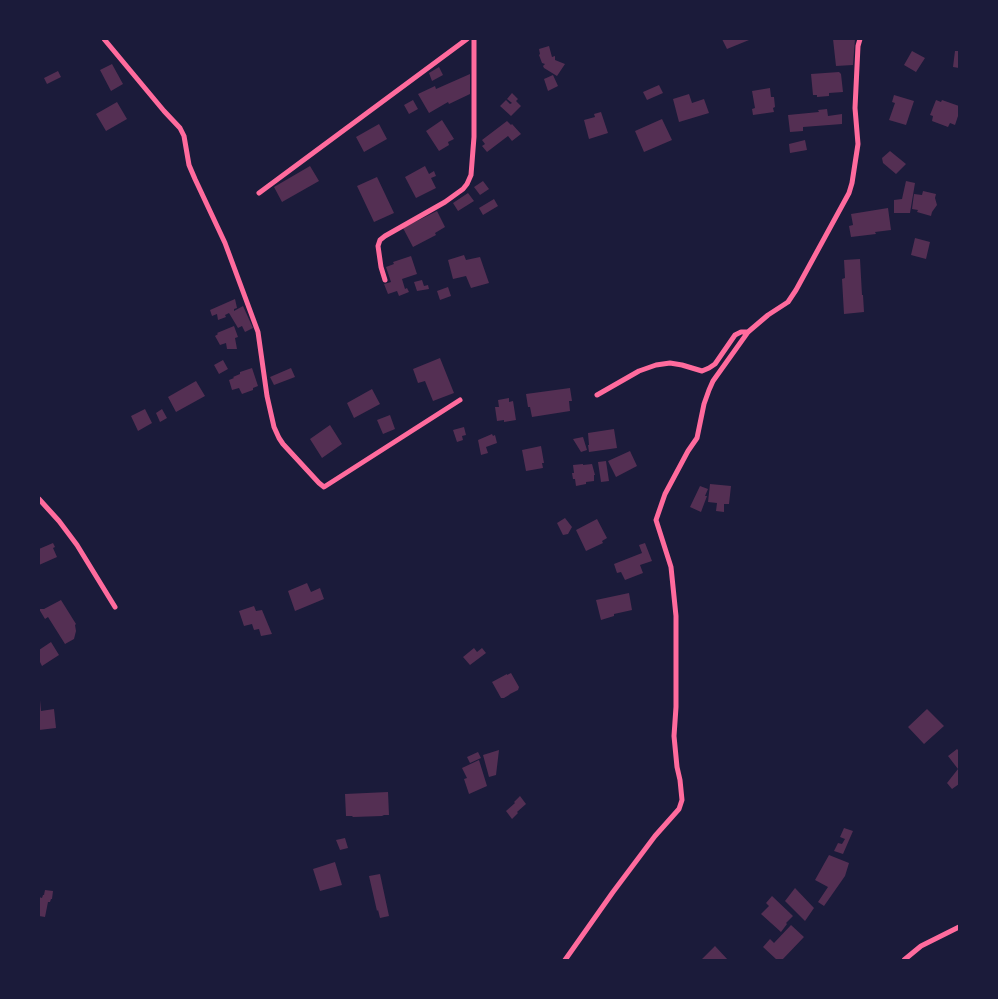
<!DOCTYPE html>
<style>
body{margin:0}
#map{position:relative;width:998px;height:999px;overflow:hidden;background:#1b1b3a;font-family:"Exo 2",sans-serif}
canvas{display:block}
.frame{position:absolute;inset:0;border:40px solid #1b1b3a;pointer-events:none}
</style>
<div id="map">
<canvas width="998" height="999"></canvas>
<div class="frame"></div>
</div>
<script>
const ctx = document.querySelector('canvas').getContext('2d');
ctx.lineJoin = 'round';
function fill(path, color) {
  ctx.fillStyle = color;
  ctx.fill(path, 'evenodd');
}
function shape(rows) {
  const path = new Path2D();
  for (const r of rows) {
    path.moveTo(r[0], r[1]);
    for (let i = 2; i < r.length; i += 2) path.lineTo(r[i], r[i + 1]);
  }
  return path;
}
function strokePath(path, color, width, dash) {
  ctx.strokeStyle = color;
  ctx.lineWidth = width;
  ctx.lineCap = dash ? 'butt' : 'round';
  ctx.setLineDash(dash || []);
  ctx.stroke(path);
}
const building = shape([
 [722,39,748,39,749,40,727,49],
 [833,39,855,39,853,65,836,66],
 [549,46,552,57,555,56,555,60,565,64,557,76,544,68,543,66,545,64,542,63,539,55,540,54,539,49],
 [912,51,925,58,916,72,904,65],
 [955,51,959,51,959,68,953,67],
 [112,64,123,84,111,91,100,70],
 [439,67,443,75,432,81,429,73],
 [58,71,61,77,47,84,44,78],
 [839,72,841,74,843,92,829,93,829,96,817,97,817,95,813,95,811,74],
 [470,74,470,94,449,104,448,102,429,113,418,94,435,86,436,89],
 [553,75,558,86,548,91,544,79],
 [659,85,663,93,647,100,643,92],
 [770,88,771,97,774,97,775,107,773,108,774,112,753,115,752,109,755,108,752,91],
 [512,93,518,99,516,101,521,106,511,116,500,106,506,100,510,104,512,103,507,99],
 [689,94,692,103,704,99,709,113,679,122,673,99],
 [894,95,914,101,906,125,889,120,895,103,892,102],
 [413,100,418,109,409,114,404,105],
 [936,100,941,102,942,100,959,106,959,113,955,125,950,123,948,127,932,121,933,116,930,115],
 [117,102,127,119,106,131,96,114],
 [827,109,828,116,842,114,842,124,803,127,803,131,790,132,788,115,819,112,818,110],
 [601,112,608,133,589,139,584,120,595,117,594,114],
 [662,119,672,140,644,152,635,131],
 [442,120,454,139,448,142,449,145,439,151,426,131],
 [507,121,511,125,512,124,521,134,512,141,508,136,487,152,482,146,485,144,482,140],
 [379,124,387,139,364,152,356,137],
 [805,140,807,150,790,153,789,144],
 [890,151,906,164,896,174,883,163,882,158],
 [310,166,319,181,282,202,274,187],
 [425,166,429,174,434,171,436,176,431,178,436,188,416,198,405,177],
 [377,177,394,213,374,222,357,186],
 [483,181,489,189,480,195,474,187],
 [906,181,915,183,910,213,894,213,894,200,902,199],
 [923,191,936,194,935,198,937,205,932,212,931,216,917,212,918,210,912,209,914,194,922,195],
 [468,193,474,201,458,211,453,203],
 [494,199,498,206,483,215,479,208],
 [888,208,891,230,875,232,876,234,851,237,849,226,853,225,851,214],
 [437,211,445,227,435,233,436,235,413,247,403,228],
 [915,238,930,242,926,259,911,255],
 [464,255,466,260,480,257,489,283,471,288,466,276,453,279,448,260],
 [411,256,417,274,402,279,405,289,407,288,409,292,399,296,397,291,388,294,384,284,391,282,386,267,394,264,393,262],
 [860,259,862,295,863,295,864,312,844,314,842,279,845,278,844,260],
 [422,280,424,286,428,285,429,289,417,291,414,282],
 [448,287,451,296,440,300,437,291],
 [235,299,237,308,234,309,234,311,243,306,253,328,245,332,242,326,238,328,229,313,225,315,226,317,218,320,217,314,212,316,210,310],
 [234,326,238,337,235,338,237,349,227,349,226,343,220,345,215,336,218,334,217,333],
 [440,358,454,393,433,401,425,381,418,383,413,369],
 [223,360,228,369,219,374,214,365],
 [252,368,258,386,253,388,253,390,242,394,239,388,232,390,229,380,234,378,233,377,240,374,240,372],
 [291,368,295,377,274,385,270,377],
 [196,381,205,396,176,412,168,397],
 [570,388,572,401,569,401,570,411,532,417,530,407,528,407,526,394],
 [372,389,380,404,354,418,347,403],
 [509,398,509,402,513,401,516,420,504,422,504,420,497,421,495,407,499,407,498,400],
 [145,409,152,423,138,431,131,416],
 [162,409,167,418,160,422,156,413],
 [390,415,395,429,383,434,377,420],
 [330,425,342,444,322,458,310,439],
 [464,427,466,435,462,436,463,440,457,442,453,430],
 [614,429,617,448,589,452,588,445,589,445,588,433],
 [492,434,493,436,495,435,497,443,486,447,488,453,481,455,478,440],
 [583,437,587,450,581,452,573,439],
 [541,446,544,463,542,463,543,468,526,471,522,450],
 [630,451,637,466,616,477,608,461],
 [606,461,609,481,601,482,598,462],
 [583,464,583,465,592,464,595,475,594,475,594,481,586,482,586,484,576,486,575,479,573,479,572,473,574,473,573,465],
 [710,484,731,486,729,504,724,504,724,512,716,511,717,503,708,502],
 [700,486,708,489,705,496,707,496,701,512,690,507],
 [565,518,572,527,568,534,563,535,557,523],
 [597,519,607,538,602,541,603,543,586,551,576,530],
 [53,543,55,547,53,548,57,557,39,565,39,549],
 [645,543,652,561,640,565,643,573,625,580,621,572,617,573,614,564,642,553,639,545],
 [307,583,311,592,320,588,324,599,295,611,288,591],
 [629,593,632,610,614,614,614,616,601,620,596,600],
 [61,600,76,624,75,625,76,631,74,639,65,644,48,617,45,619,39,609,44,609],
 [254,606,256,611,262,610,272,634,261,636,259,629,254,630,252,624,244,626,239,611],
 [51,642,59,655,42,666,39,660,39,650],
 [474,648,477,652,482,648,486,653,470,665,463,657],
 [511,673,519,687,518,690,510,694,509,695,504,698,501,698,492,682,507,674,507,675],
 [40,700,41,711,54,709,56,728,39,730,39,701],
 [927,709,944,726,924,744,908,727],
 [957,749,959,751,959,784,952,789,947,783,958,769,948,756],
 [499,750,496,775,489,777,483,755],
 [478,752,481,758,470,763,467,757],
 [479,760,487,786,469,794,464,779,467,778,462,768],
 [388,792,389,815,384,815,382,816,353,817,352,816,346,816,345,794],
 [520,796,526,804,517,812,518,813,512,819,506,811,515,803,514,802],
 [844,828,853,831,843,854,834,851,838,843,842,844,845,839,840,837],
 [345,838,348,848,340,850,336,840],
 [829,855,849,863,845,876,824,906,818,902,828,887,815,880],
 [335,862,342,885,320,891,313,869],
 [380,874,389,916,380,918,378,910,377,911,369,876],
 [795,888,814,908,805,921,785,901],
 [45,890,53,891,52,899,51,899,50,902,48,902,45,917,39,916,39,897,42,898,43,895,44,895],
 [772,896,793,916,786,923,787,924,781,932,761,914,769,906,766,903],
 [791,925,804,937,782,960,777,960,763,947,770,939,774,943],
 [715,946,728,960,701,960]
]);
const minor = shape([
 [104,39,164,111,180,128,184,136,189,165,195,179,225,243,258,332,267,396,274,427,279,438,283,444,319,483,324,487,460,400],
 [259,193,467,39],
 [385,280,381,267,378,246,380,240,385,236,445,202,463,189,467,184,471,175,474,137,474,39],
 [597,395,639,371,656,365,670,363,682,365,702,371,709,368,715,364,735,335,741,332,748,332],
 [39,499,59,521,77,545,115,607],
 [565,960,613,892,655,836,679,809,682,800,680,780,677,767,674,736,676,707,676,616,671,567,656,520,665,494,688,451,697,438,704,404,709,390,713,381,748,332,768,315,788,302,796,290,849,193,852,183,858,144,855,108,858,46,860,39],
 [904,960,921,946,959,927]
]);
fill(building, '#542f53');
strokePath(minor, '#ff6b9d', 5);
</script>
